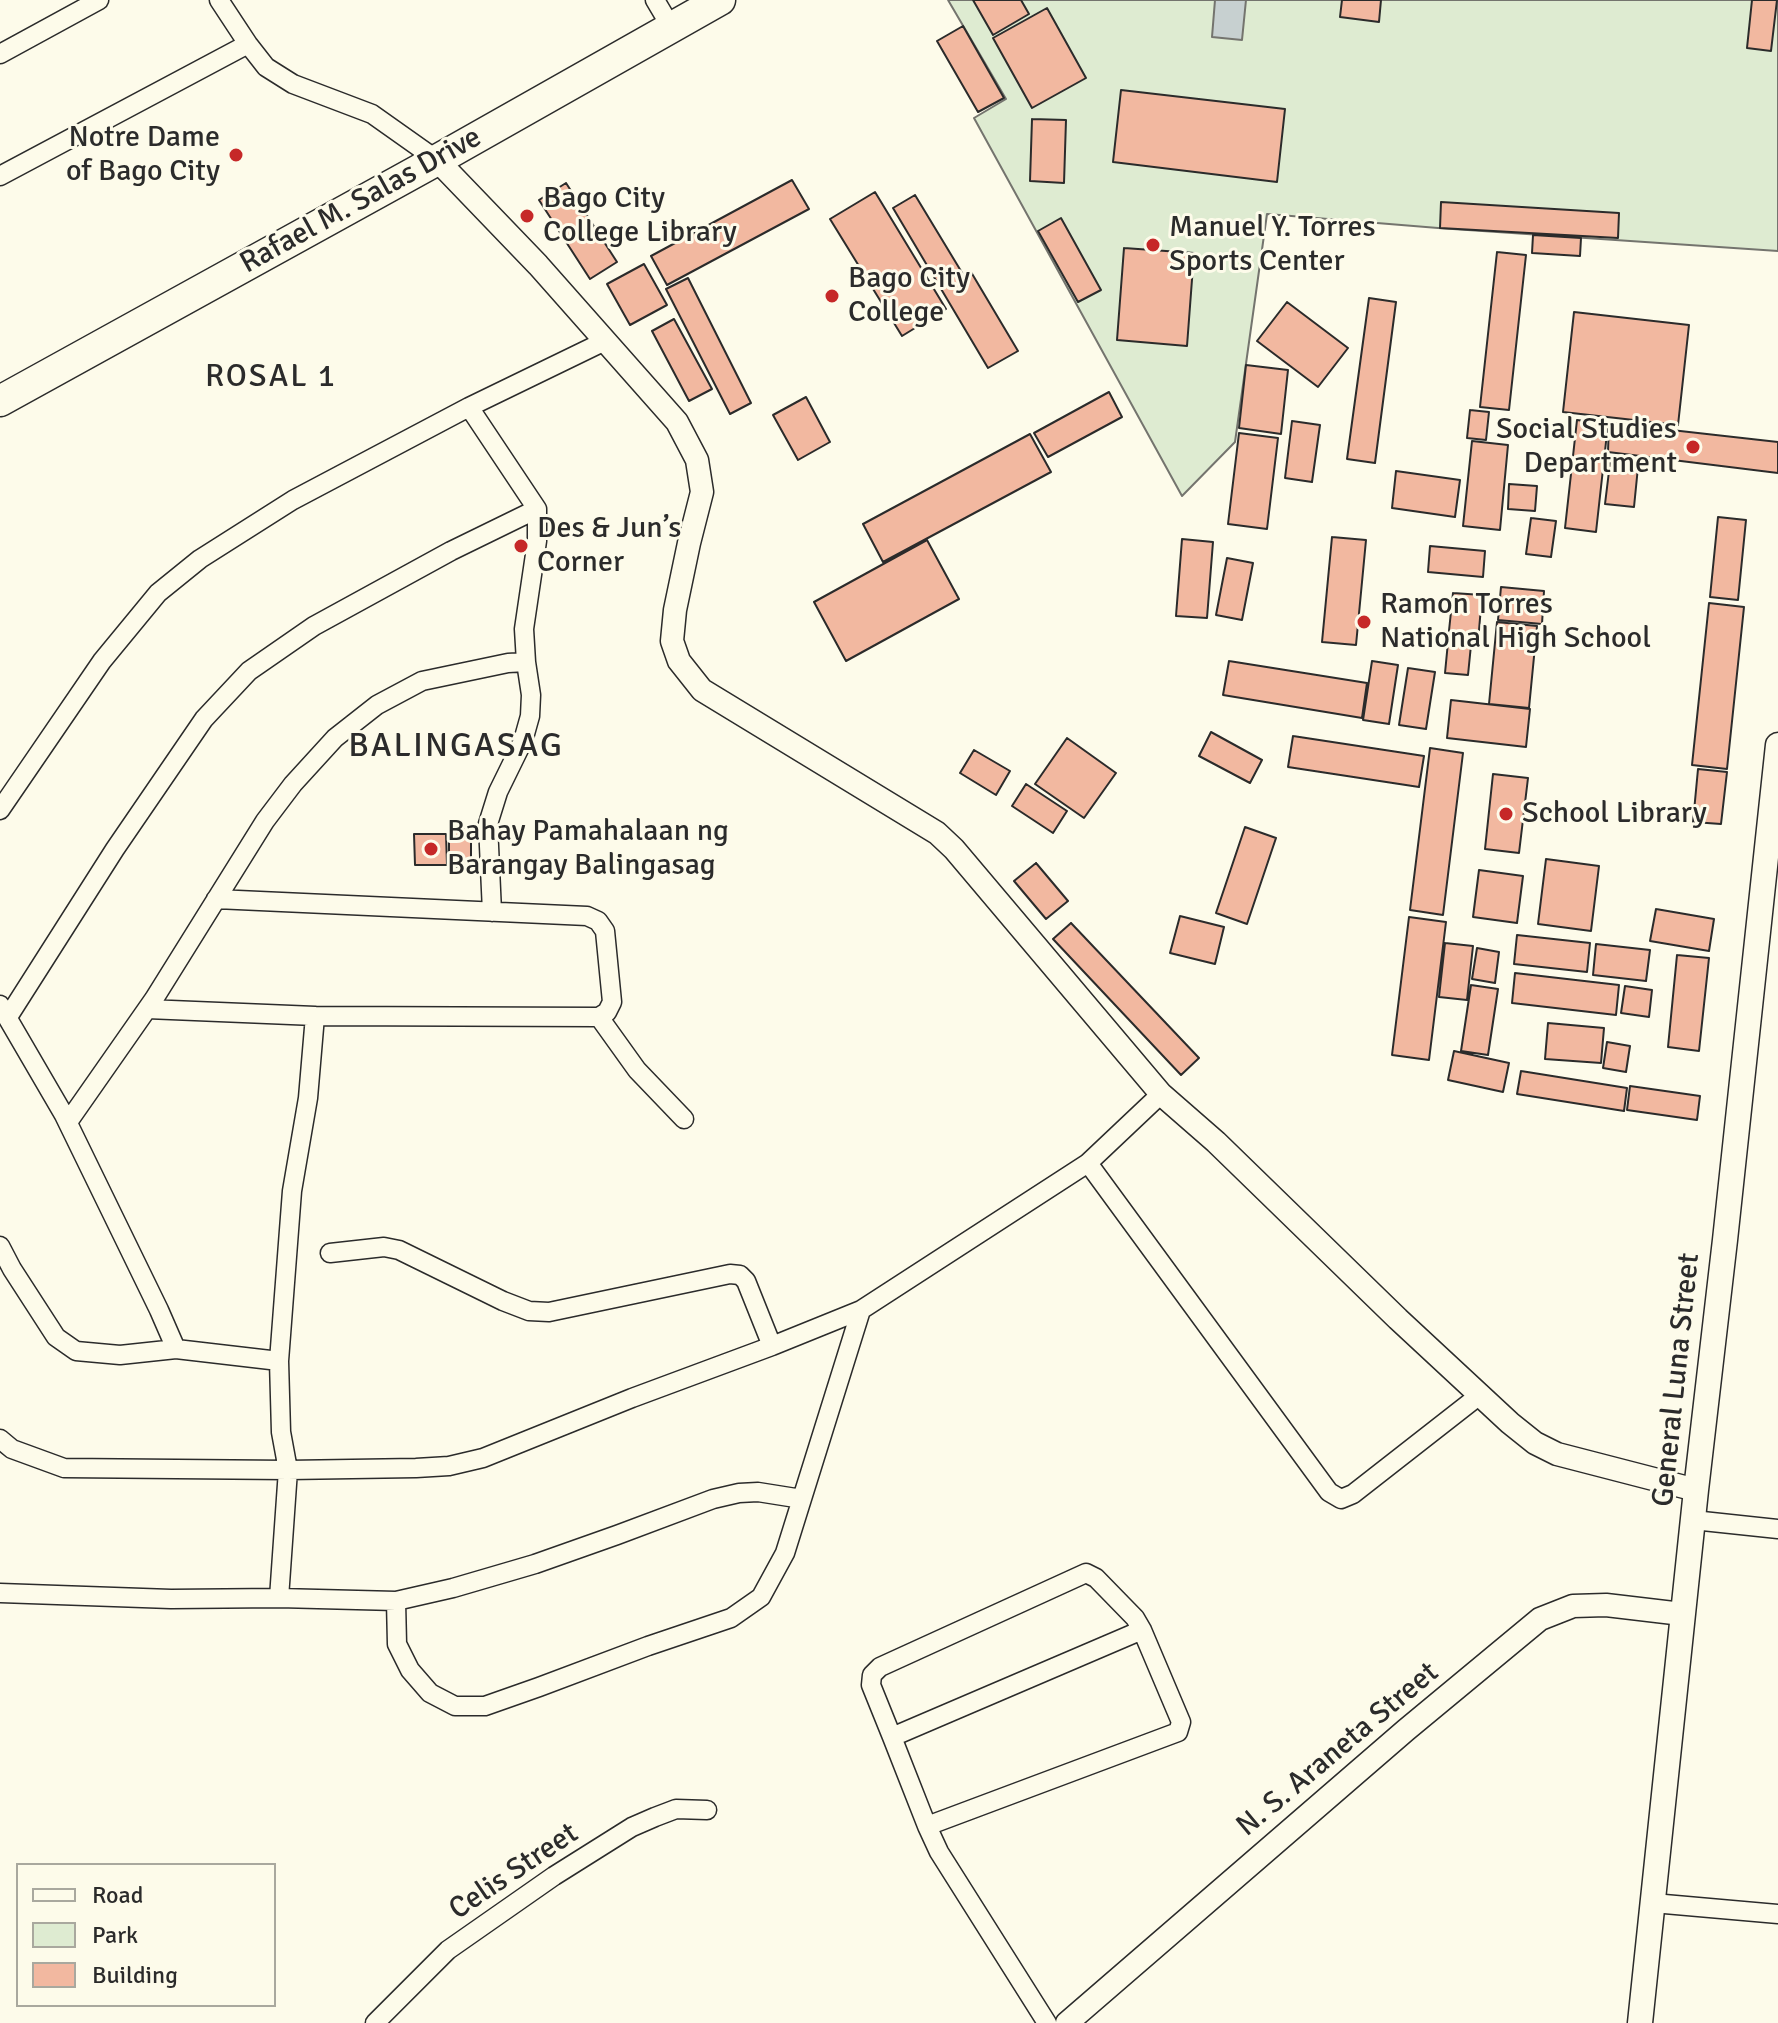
<!DOCTYPE html>
<meta charset="utf-8">
<style>
body{margin:0}
#map{position:relative;width:1778px;height:2023px;overflow:hidden;background:#fdfbea;font-family:Signika,sans-serif}
canvas{display:block}
.legend{position:absolute;left:16px;top:1863px;width:260px;height:144px;box-sizing:border-box;background:#fdfbea;border:2px solid #a9a89e;margin:0;padding:10px 14px;list-style:none;font-size:24px;color:#2b2b2b}
.legend li{display:flex;align-items:center;gap:16px;height:40px}
.legend b{width:40px;border:2px solid #a9a89e}
</style>
<div id="map">
<canvas width="1778" height="2023"></canvas>
<ul class="legend">
<li><b style="height:10px;background:#fdfbea"></b>Road</li>
<li><b style="height:22px;background:#deebd1"></b>Park</li>
<li><b style="height:22px;background:#f2b8a0"></b>Building</li>
</ul>
</div>
<script>
const ctx = document.querySelector('canvas').getContext('2d');
ctx.lineJoin = 'round';
function fill(path, color) {
  ctx.fillStyle = color;
  ctx.fill(path, 'evenodd');
}
function shape(rows) {
  const path = new Path2D();
  for (const r of rows) {
    path.moveTo(r[0], r[1]);
    for (let i = 2; i < r.length; i += 2) path.lineTo(r[i], r[i + 1]);
  }
  return path;
}
function strokePath(path, color, width, dash) {
  ctx.strokeStyle = color;
  ctx.lineWidth = width;
  ctx.lineCap = dash ? 'butt' : 'round';
  ctx.setLineDash(dash || []);
  ctx.stroke(path);
}
function drawText(font, color, halo, rows, align = 'center') {
  ctx.font = font + ' Signika,sans-serif';
  ctx.lineWidth = 6;
  ctx.setLineDash([]);
  ctx.textBaseline = 'middle';
  ctx.strokeStyle = halo;
  ctx.fillStyle = color;
  for (const [text, x, y, turn = 0] of rows) {
    ctx.save();
    ctx.translate(x, y);
    ctx.rotate((+turn || 0) * Math.PI / 180);
    ctx.textAlign = isNaN(turn) ? turn : align;
    if (halo) ctx.strokeText(text, 0, 0);
    ctx.fillText(text, 0, 0);
    ctx.restore();
  }
}
const green = shape([
 [948,0,1778,0,1778,251,1438,228,1267,214,1235,442,1182,496,974,118,1006,99,948,0]
]);
const water = shape([
 [1215,0,1246,0,1242,40,1212,37,1215,0]
]);
const building = shape([
 [973,0,1021,0,1029,14,993,35,973,0],
 [1342,0,1381,0,1379,22,1340,17,1342,0],
 [1752,0,1777,0,1771,51,1747,48,1752,0],
 [1047,8,1086,78,1032,108,993,38,1047,8],
 [963,26,1004,98,978,112,937,41,963,26],
 [1121,90,1285,109,1277,182,1113,162,1121,90],
 [1032,119,1066,120,1064,183,1030,181,1032,119],
 [792,180,809,209,667,285,651,256,792,180],
 [566,183,617,262,590,279,539,200,566,183],
 [875,192,946,309,902,336,830,219,875,192],
 [915,195,964,276,971,272,1018,351,988,368,893,208,915,195],
 [1441,202,1619,213,1618,238,1440,228,1441,202],
 [1061,218,1101,290,1078,302,1038,231,1061,218],
 [1533,235,1581,238,1580,256,1532,253,1533,235],
 [1124,248,1194,253,1187,346,1117,340,1124,248],
 [1497,252,1526,255,1509,410,1480,407,1497,252],
 [644,264,667,305,630,325,607,284,644,264],
 [688,278,751,403,730,414,666,289,688,278],
 [1369,298,1396,302,1375,463,1347,459,1369,298],
 [1287,302,1348,348,1318,387,1257,341,1287,302],
 [1574,312,1689,325,1678,425,1563,412,1574,312],
 [674,319,712,389,689,401,652,331,674,319],
 [1246,365,1288,370,1281,434,1239,428,1246,365],
 [1109,392,1122,417,1048,457,1034,433,1109,392],
 [806,397,830,442,798,460,773,415,806,397],
 [1470,410,1489,412,1486,440,1467,438,1470,410],
 [1577,420,1608,424,1596,532,1565,528,1577,420],
 [1292,421,1320,425,1312,482,1285,478,1292,421],
 [1609,423,1778,442,1778,473,1608,452,1609,423],
 [1239,433,1278,438,1267,529,1228,524,1239,433],
 [1030,434,1051,472,883,562,863,524,1030,434],
 [1472,441,1508,445,1500,530,1463,526,1472,441],
 [1610,463,1638,467,1634,507,1605,504,1610,463],
 [1396,471,1460,480,1455,517,1392,508,1396,471],
 [1509,484,1537,486,1535,511,1508,509,1509,484],
 [1718,517,1746,520,1738,600,1710,597,1718,517],
 [1531,518,1556,521,1551,557,1526,554,1531,518],
 [1332,537,1366,540,1356,645,1322,642,1332,537],
 [1182,539,1213,542,1207,618,1176,616,1182,539],
 [927,540,959,599,846,661,814,602,927,540],
 [1430,546,1485,551,1483,577,1428,572,1430,546],
 [1227,558,1253,563,1242,620,1216,615,1227,558],
 [1501,587,1544,591,1542,624,1498,620,1501,587],
 [1453,593,1482,595,1478,642,1448,640,1453,593],
 [1709,603,1744,607,1727,769,1692,765,1709,603],
 [1497,622,1537,626,1529,708,1489,704,1497,622],
 [1448,642,1471,645,1468,675,1445,673,1448,642],
 [1229,661,1367,683,1362,718,1223,695,1229,661],
 [1372,661,1398,665,1389,724,1363,720,1372,661],
 [1408,668,1435,672,1426,729,1399,725,1408,668],
 [1451,700,1530,709,1526,747,1447,738,1451,700],
 [1211,732,1262,760,1250,783,1199,756,1211,732],
 [1293,736,1424,756,1419,787,1288,767,1293,736],
 [1067,738,1116,773,1084,818,1035,784,1067,738],
 [1430,748,1463,753,1443,915,1410,910,1430,748],
 [974,750,1010,771,996,795,960,773,974,750],
 [1698,769,1727,772,1721,824,1693,822,1698,769],
 [1493,774,1528,778,1519,853,1485,849,1493,774],
 [1026,784,1067,811,1053,833,1012,806,1026,784],
 [1245,827,1276,838,1247,924,1216,913,1245,827],
 [449,828,471,828,471,867,449,867,449,828],
 [414,834,446,834,447,865,415,865,414,834],
 [1546,859,1599,866,1591,931,1538,924,1546,859],
 [1036,863,1068,901,1046,919,1014,881,1036,863],
 [1479,870,1523,876,1517,923,1473,917,1479,870],
 [1656,909,1714,919,1709,951,1650,941,1656,909],
 [1180,916,1224,927,1215,964,1170,953,1180,916],
 [1409,917,1446,922,1429,1060,1392,1055,1409,917],
 [1071,923,1199,1058,1181,1075,1053,939,1071,923],
 [1517,935,1590,943,1587,972,1514,964,1517,935],
 [1445,943,1473,946,1467,1000,1439,997,1445,943],
 [1596,944,1650,950,1646,981,1593,975,1596,944],
 [1477,948,1499,952,1495,983,1472,979,1477,948],
 [1677,955,1709,958,1699,1051,1668,1047,1677,955],
 [1515,973,1619,985,1616,1015,1512,1003,1515,973],
 [1471,985,1498,989,1488,1055,1461,1051,1471,985],
 [1625,986,1652,990,1649,1017,1621,1013,1625,986],
 [1548,1023,1604,1028,1601,1063,1545,1059,1548,1023],
 [1607,1042,1630,1046,1626,1072,1603,1068,1607,1042],
 [1454,1051,1509,1063,1503,1092,1448,1080,1454,1051],
 [1521,1071,1627,1088,1624,1111,1517,1094,1521,1071],
 [1630,1086,1700,1096,1697,1120,1627,1110,1630,1086]
]);
const minor = shape([
 [219,0,248,44,266,67,293,84,372,114,437,160],
 [655,0,671,27],
 [0,54,99,0],
 [0,176,248,44],
 [469,407,537,509,537,541,524,629,526,662,531,695,530,716,523,741,498,792,488,824,492,912],
 [0,810,102,661,158,593,200,559,293,500,469,407,605,341],
 [0,1005,64,1115,159,1310,176,1349],
 [147,1009,315,1016,599,1017,607,1012,612,1002,605,931,598,921,587,916,216,899],
 [315,1016,308,1098,292,1191,279,1361,281,1432,288,1470,279,1598,396,1601,453,1588,535,1564,617,1535,713,1499,739,1493,758,1492,802,1499],
 [8,1017,115,849,204,719,249,671,314,626,451,551,537,509],
 [599,1017,637,1070,684,1119],
 [68,1122,154,999,265,821,293,784,335,738,377,705,422,681,508,663,526,662],
 [1088,1163,1329,1492,1341,1499,1353,1494,1481,1394],
 [0,1246,12,1269,56,1337,76,1351,120,1355,176,1349,279,1361],
 [330,1253,384,1247,399,1250,503,1301,529,1311,549,1312,730,1274,740,1275,746,1281,772,1346],
 [0,1439,12,1449,64,1468,288,1470,416,1468,449,1466,483,1458,632,1398,772,1346,861,1310,1088,1163,1161,1094],
 [1693,1520,1778,1529],
 [0,1593,171,1599,279,1598],
 [396,1601,397,1644,410,1670,430,1693,455,1706,485,1706,539,1687,648,1646,731,1618,761,1597,785,1553,861,1310],
 [892,1737,1142,1630,1135,1618,1096,1578,1086,1573,880,1667,872,1675,871,1685,892,1737,927,1826,939,1852,1047,2023],
 [927,1826,1178,1732,1181,1722,1142,1630],
 [1653,1903,1778,1914],
 [375,2023,448,1950,554,1876,632,1827,655,1817,676,1809,707,1810]
]);
const tertiary = shape([
 [437,160,538,265,677,422,697,460,702,492,689,543,675,610,672,641,679,661,702,690,937,833,954,849,1161,1094,1216,1142,1398,1319,1510,1423,1535,1443,1557,1454,1696,1490],
 [1067,2023,1406,1730,1540,1619,1573,1606,1606,1605,1682,1614]
]);
const secondary = shape([
 [1640,2023,1696,1490,1725,1240,1778,745]
]);
const trunk = shape([
 [0,401,437,160,720,0]
]);
const markers = [
 [236,155,8,"#c62828"],
 [527,216,8,"#c62828"],
 [1153,245,8,"#c62828"],
 [832,296,8,"#c62828"],
 [1693,447,8,"#c62828"],
 [521,546,8,"#c62828"],
 [1364,622,8,"#c62828"],
 [1506,814,8,"#c62828"],
 [431,849,8,"#c62828"]
];
const poiNames = [
 ["Notre Dame",220,138,"right"],
 ["of Bago City",220,172,"right"],
 ["Bago City",543,199],
 ["College Library",543,233],
 ["Manuel Y. Torres",1169,228],
 ["Sports Center",1169,262],
 ["Bago City",848,279],
 ["College",848,313],
 ["Social Studies",1677,430,"right"],
 ["Department",1677,464,"right"],
 ["Des & Jun’s",537,529],
 ["Corner",537,563],
 ["Ramon Torres",1380,605],
 ["National High School",1380,639],
 ["School Library",1522,814],
 ["Bahay Pamahalaan ng",447,832],
 ["Barangay Balingasag",447,866]
];
const streetNames = [
 ["Rafael M. Salas Drive",361,201,-29],
 ["General Luna Street",1677,1380,-84],
 ["N. S. Araneta Street",1338,1750,-40],
 ["Celis Street",514,1872,-34]
];
const neighbourhoodNames = [
 ["ROSAL 1",271,378]
];
const quarterNames = [
 ["BALINGASAG",456,747]
];
fill(green, '#deebd1');
strokePath(green, '#74746e', 2);
fill(water, '#c7d0d0');
strokePath(water, '#74746e', 2);
fill(building, '#f2b8a0');
strokePath(building, '#2b2b2b', 2);
strokePath(minor, '#2b2b2b', 21);
strokePath(tertiary, '#2b2b2b', 25);
strokePath(secondary, '#2b2b2b', 27);
strokePath(trunk, '#2b2b2b', 33);
strokePath(minor, '#fdfbea', 18);
strokePath(tertiary, '#fdfbea', 22);
strokePath(secondary, '#fdfbea', 24);
strokePath(trunk, '#fdfbea', 30);
for (const [x, y, r, color] of markers) {
  const dot = new Path2D();
  dot.arc(x, y, r, 0, 2 * Math.PI);
  ctx.fillStyle = color;
  ctx.fill(dot);
  strokePath(dot, '#fdfbea', 3);
}
drawText('30px', '#2b2b2b', '#fdfbea', poiNames, 'left');
drawText('30px', '#2b2b2b', '#fdfbea', streetNames);
ctx.letterSpacing = '2px';
drawText('32px', '#2b2b2b', '#fdfbea', neighbourhoodNames);
ctx.letterSpacing = '0px';
ctx.letterSpacing = '2px';
drawText('34px', '#2b2b2b', '#fdfbea', quarterNames);
ctx.letterSpacing = '0px';
</script>
